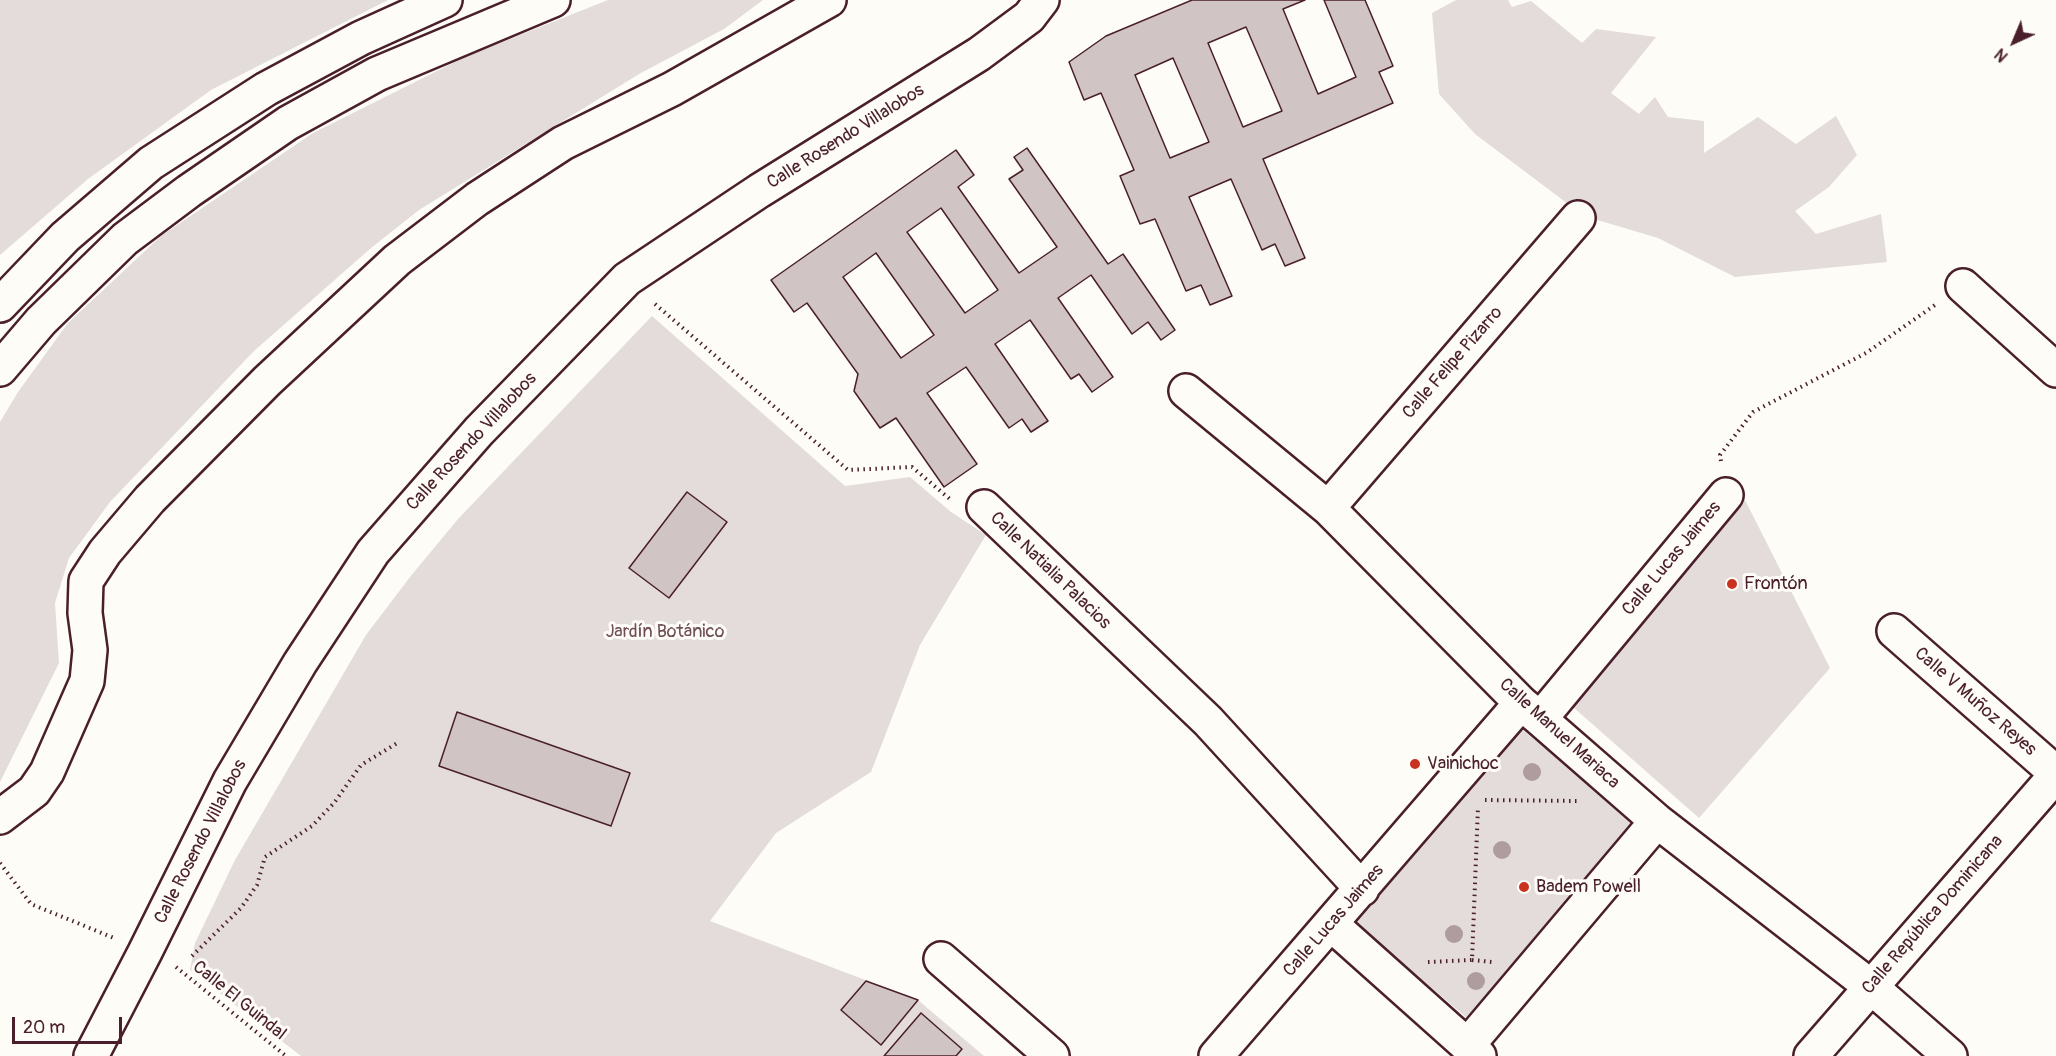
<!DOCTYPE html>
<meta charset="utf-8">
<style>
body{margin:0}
#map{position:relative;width:2056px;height:1056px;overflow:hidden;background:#fdfcf7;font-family:Pangolin,sans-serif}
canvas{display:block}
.north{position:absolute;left:1984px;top:12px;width:60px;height:60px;-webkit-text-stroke:4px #fdfcf7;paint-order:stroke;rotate:224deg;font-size:16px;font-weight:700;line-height:24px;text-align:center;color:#4a1f2b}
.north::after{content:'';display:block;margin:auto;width:21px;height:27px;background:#4a1f2b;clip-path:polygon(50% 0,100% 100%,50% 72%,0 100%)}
.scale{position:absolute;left:12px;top:1017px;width:110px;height:27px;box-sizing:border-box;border:3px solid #4a1f2b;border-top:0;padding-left:8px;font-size:18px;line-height:21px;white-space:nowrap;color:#4a1f2b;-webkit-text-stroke:4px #fdfcf7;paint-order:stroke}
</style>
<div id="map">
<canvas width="2056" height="1056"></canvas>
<div class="north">N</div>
<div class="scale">20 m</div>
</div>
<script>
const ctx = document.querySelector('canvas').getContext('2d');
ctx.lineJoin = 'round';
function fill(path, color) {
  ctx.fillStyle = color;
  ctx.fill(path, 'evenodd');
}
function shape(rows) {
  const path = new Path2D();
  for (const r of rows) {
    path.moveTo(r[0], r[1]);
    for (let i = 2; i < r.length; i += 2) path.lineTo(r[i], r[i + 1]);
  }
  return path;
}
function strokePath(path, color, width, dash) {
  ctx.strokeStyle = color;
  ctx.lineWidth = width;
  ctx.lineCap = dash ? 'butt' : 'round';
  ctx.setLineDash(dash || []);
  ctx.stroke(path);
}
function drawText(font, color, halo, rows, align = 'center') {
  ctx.font = font + ' Pangolin,sans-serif';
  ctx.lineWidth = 6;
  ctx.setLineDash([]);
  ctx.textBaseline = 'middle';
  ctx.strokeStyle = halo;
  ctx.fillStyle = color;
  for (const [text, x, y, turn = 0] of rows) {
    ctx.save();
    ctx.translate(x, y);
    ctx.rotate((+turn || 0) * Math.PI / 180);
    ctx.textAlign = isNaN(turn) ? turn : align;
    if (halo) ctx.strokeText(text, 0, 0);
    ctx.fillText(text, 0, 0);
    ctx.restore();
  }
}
const green = shape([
 [0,0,388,0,211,90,88,179,0,255],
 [608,0,763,0,724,29,639,74,419,210,371,248,254,351,110,502,69,558,55,603,59,663,0,782,0,422,18,392,68,323,161,236,313,133,465,57],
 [1456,0,1508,0,1512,7,1531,1,1582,43,1596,29,1656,37,1611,93,1639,114,1655,97,1668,117,1704,121,1704,153,1758,117,1796,144,1836,116,1857,155,1829,187,1795,211,1816,234,1881,214,1887,262,1735,277,1658,238,1584,216,1475,134,1439,94,1432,13],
 [652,316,845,486,910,477,951,512,986,535,920,645,871,772,776,833,710,921,918,1000,984,1056,301,1056,190,970,195,943,235,860,366,635,410,577,458,519],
 [1745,500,1830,668,1699,818,1573,707],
 [1519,727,1640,826,1473,1023,1354,922]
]);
const building = shape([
 [1192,0,1305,0,1283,9,1318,94,1356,77,1324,0,1365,0,1393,66,1379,72,1393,103,1263,159,1305,258,1285,266,1275,244,1262,250,1231,179,1189,197,1232,296,1210,305,1201,285,1186,291,1155,219,1140,224,1120,176,1134,170,1101,93,1084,100,1069,62,1106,36,1192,0],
 [1246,27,1282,111,1243,127,1208,43,1246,27],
 [1173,58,1209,142,1170,158,1135,75,1173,58],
 [1027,148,1108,264,1123,254,1175,330,1161,340,1148,322,1132,334,1091,275,1058,298,1113,377,1092,392,1079,374,1071,379,1030,320,995,344,1048,421,1031,432,1022,419,1009,428,966,367,927,393,977,464,944,487,896,418,880,428,854,391,858,374,807,303,794,312,771,280,956,150,974,175,958,187,1019,273,1057,247,1009,179,1023,170,1014,157,1027,148],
 [941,208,998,290,965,313,907,232,941,208],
 [876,253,934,335,901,358,843,277,876,253],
 [687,492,727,522,669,598,629,568,687,492],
 [457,712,630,773,611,826,439,766,457,712],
 [866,981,918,1000,881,1045,841,1010,866,981],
 [921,1013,962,1049,956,1056,884,1056,921,1013]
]);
const path = shape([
 [655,304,848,470,912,467,951,500],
 [1721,461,1720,455,1753,412,1866,353,1935,305],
 [1485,800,1579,801],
 [0,863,31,904,114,938],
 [192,956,241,908,257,885,265,857,312,826,334,803,361,765,399,742],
 [1472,960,1492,962],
 [1428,962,1472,960,1478,807],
 [176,967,286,1056]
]);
const minor = shape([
 [1963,286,2056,370],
 [1186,391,1328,508,1521,703,1540,719,1657,821,1870,986,1950,1056],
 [984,507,1208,721,1362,889],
 [1328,508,1578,218],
 [1894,631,2056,773],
 [1540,719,1726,495],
 [0,817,34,791,47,772,87,681,90,650,85,613,86,581,105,552,150,499,267,381,397,260,477,199,563,143,672,89,829,0],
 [1331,924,1479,1056],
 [941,959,1052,1056],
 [1467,1046,1657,821],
 [1216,1056,1521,703],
 [1811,1056,2056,775]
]);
const major = shape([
 [0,305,65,237,151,163,266,89,361,38,445,0],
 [0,369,41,321,125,239,189,191,288,123,377,74,553,0],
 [91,1056,145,952,230,781,300,663,373,552,479,431,627,279,759,191,979,54,1029,17,1042,0]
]);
const trees = [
 [1532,772],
 [1502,850],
 [1454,934],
 [1476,981]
];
const markers = [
 [1732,584,6,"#c8321e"],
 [1415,764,6,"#c8321e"],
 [1524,887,6,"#c8321e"]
];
const streetNames = [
 ["Calle Rosendo Villalobos",846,137,-32],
 ["Calle Felipe Pizarro",1453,363,-49],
 ["Calle Rosendo Villalobos",472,442,-47],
 ["Calle Lucas Jaimes",1672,559,-50],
 ["Calle Natialia Palacios",1050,571,44],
 ["Calle V Muñoz Reyes",1975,702,41],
 ["Calle Manuel Mariaca",1559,734,42],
 ["Calle Rosendo Villalobos",201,842,-63],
 ["Calle República Dominicana",1933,915,-49],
 ["Calle Lucas Jaimes",1334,921,-49],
 ["Calle El Guindal",239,1001,39]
];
const poiNames = [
 ["Frontón",1744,584],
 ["Vainichoc",1427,764],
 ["Badem Powell",1536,887]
];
const parkNames = [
 ["Jardín Botánico",665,632]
];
fill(green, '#e3dcda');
fill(building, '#d0c5c4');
strokePath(building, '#4a1f2b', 1.5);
strokePath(minor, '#4a1f2b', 38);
strokePath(major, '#4a1f2b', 38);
strokePath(path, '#4a1f2b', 4, [1.5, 4.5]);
strokePath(minor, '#fdfcf7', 33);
strokePath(major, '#fdfcf7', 33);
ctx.fillStyle = '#af9c9f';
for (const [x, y] of trees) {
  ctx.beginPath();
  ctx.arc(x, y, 9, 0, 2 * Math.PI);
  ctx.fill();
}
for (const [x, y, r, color] of markers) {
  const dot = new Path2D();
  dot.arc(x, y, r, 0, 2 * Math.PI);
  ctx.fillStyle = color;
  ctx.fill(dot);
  strokePath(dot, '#fdfcf7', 2);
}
drawText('18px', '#4a1f2b', '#fdfcf7', streetNames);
drawText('18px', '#4a1f2b', '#fdfcf7', poiNames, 'left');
drawText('18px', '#704e57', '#fdfcf7', parkNames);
</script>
